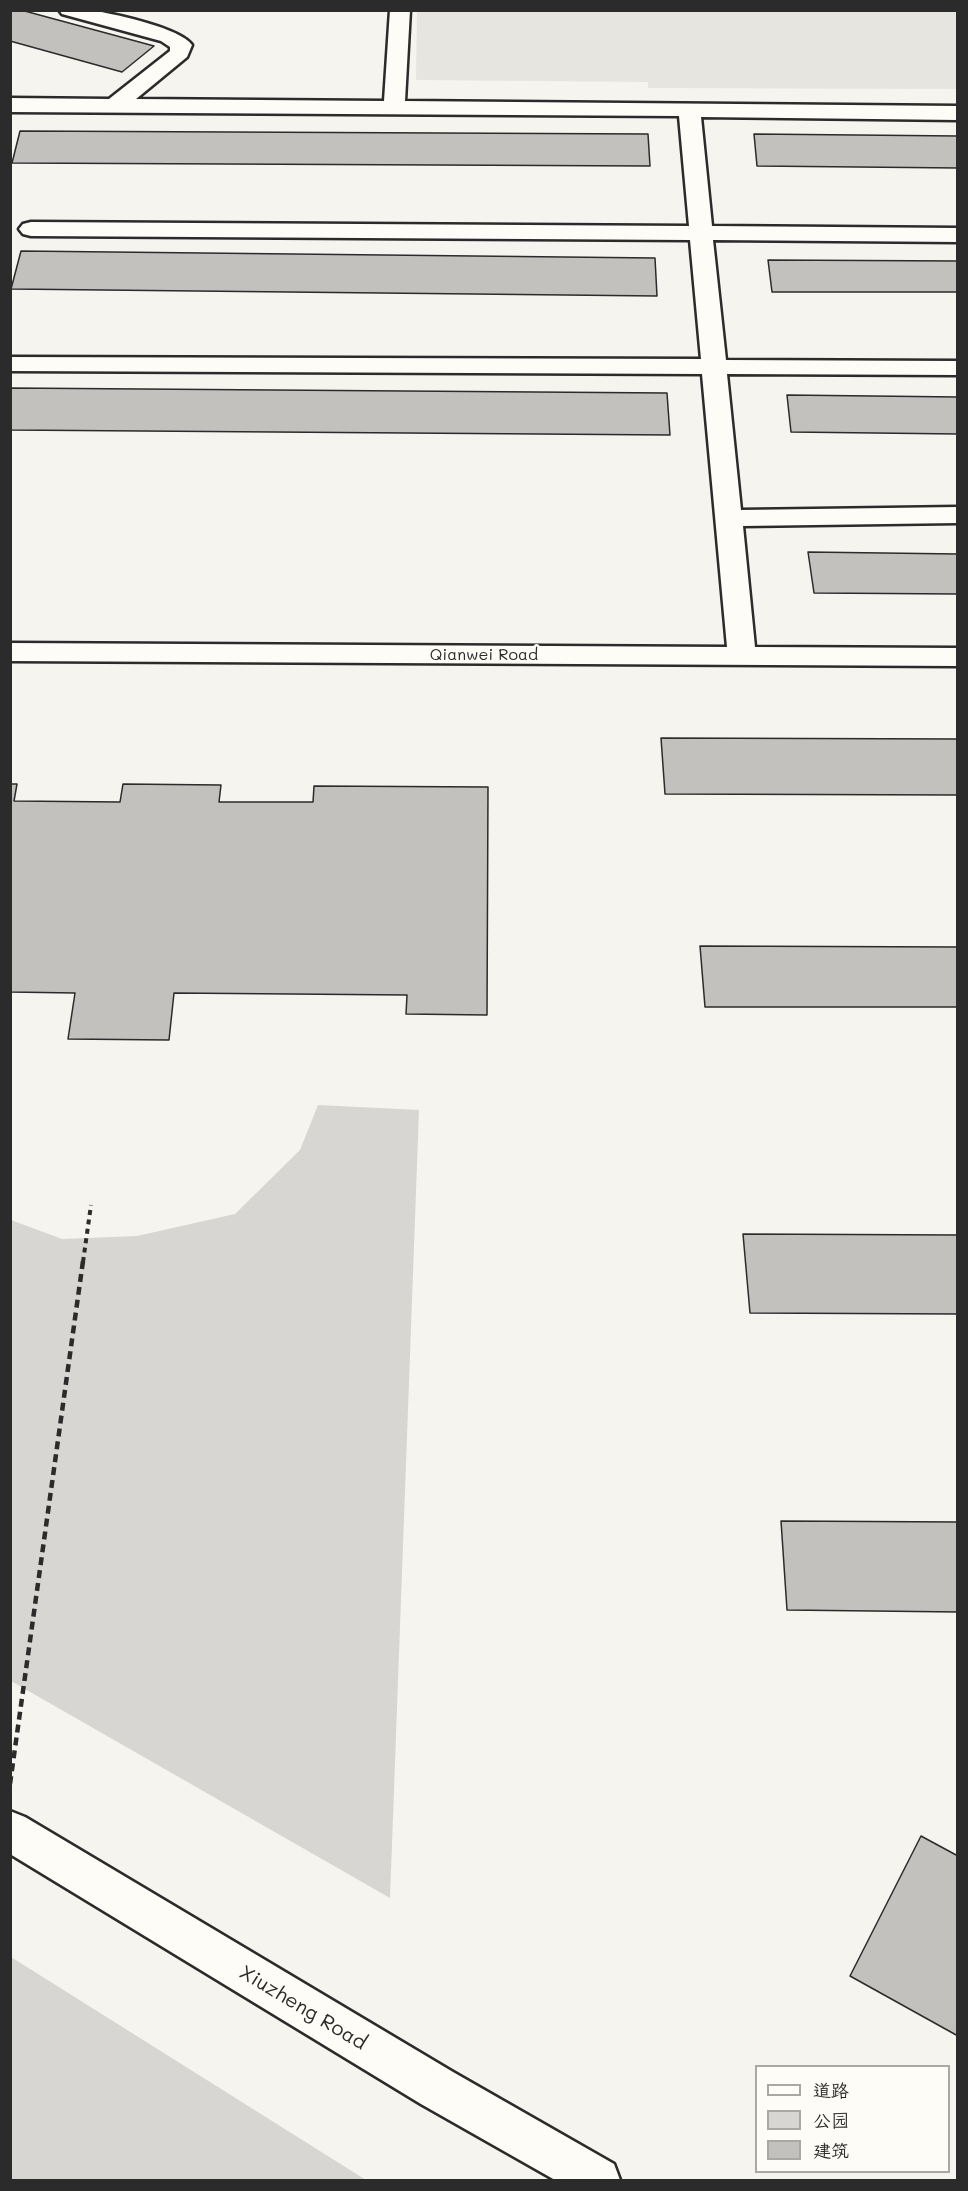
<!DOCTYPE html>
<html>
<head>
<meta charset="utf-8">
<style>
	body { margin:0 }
	#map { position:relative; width:968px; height:2191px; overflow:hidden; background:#f5f4ef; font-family:Mali,"LXGW WenKai TC",sans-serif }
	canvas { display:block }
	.frame { position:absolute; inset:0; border:12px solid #2b2b2b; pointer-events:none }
	.legend { position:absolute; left:755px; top:2065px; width:195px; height:108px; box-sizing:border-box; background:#fdfcf7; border:2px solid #a9a8a5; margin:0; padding:8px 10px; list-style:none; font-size:18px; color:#2b2b2b }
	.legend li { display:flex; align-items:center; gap:12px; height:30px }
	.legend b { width:30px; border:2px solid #a9a8a5 }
</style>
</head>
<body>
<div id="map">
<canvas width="968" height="2191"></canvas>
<div class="frame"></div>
<ul class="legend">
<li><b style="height:8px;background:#fdfcf7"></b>道路</li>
<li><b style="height:16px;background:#d7d6d2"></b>公园</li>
<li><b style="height:16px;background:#c2c1be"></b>建筑</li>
</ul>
</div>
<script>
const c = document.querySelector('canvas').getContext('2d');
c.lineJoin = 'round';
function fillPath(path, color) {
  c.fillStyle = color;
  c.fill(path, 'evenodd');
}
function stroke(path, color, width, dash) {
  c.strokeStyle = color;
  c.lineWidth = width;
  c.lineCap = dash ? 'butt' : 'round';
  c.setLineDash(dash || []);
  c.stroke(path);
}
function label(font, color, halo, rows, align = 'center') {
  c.font = font + ' Mali,sans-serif';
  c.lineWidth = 5;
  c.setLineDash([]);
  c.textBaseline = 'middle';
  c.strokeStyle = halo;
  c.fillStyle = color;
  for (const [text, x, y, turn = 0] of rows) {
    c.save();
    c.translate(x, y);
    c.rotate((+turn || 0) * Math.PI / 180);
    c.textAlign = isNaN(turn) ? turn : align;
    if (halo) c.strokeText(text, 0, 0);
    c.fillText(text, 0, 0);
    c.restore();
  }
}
const built = new Path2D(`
	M417,11H957V89L648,88V82L416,80Z`);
const green = new Path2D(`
	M318,1105L419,1110L390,1898L11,1681V1220L62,1239L137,1236L235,1214L300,1150Z
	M11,1957L366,2180H11Z`);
const building = new Path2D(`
	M10,10H21L154,46L122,72L10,41Z
	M20,131L648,134L650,166L12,163Z
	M754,134L958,136V168L757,166Z
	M21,251L655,258L657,296L11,289Z
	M768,260L958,261V292H772Z
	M10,388L667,393L670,435L10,430Z
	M787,395L958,397V434L791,432Z
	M808,552L958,554V594L814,593Z
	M661,738L958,739V795L665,794Z
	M10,784H17L14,801L120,802L123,784L221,785L219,802H313L314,786L488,787L487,1015L406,1014L407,995L174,993L169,1040L68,1039L75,993L10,992Z
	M700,946L958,947V1007H705Z
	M743,1234L958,1235V1314L750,1313Z
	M781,1521L958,1522V1612L787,1610Z
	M921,1836L958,1856V2036L850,1976Z`);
const pathFar1 = new Path2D(`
	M83,1262L91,1205`);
const path = new Path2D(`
	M10,1784L83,1261`);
const minor = new Path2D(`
	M59,10C71,10 85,9 96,11C118,15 180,28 192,45L187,57L136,99L384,101L390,10H410L405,101L958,106V120L701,117L712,226L958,228V242L713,240L726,360L958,361V375L727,374L741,510L958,507V523L743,526L755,647L958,648V666L10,661V643L727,647L702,374L10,371V357L701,359L690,240L31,236L23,234L19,229L23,224L31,222L689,226L679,116L10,112V98L109,99L170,51V47L161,41L62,14Z
	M10,1811L25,1817L453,2072L614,2164L620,2180H555L421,2104L10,1854Z`);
const streetNames = [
	["Qianwei Road",484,655]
];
const nearStreetnames = [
	["Xiuzheng Road",303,2008,31]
];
fillPath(built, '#e6e5e0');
fillPath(green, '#d7d6d2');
fillPath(building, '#c2c1be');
stroke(building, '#2b2b2b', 1.5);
stroke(minor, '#2b2b2b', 5);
stroke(pathFar1, '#2b2b2b', 4, [5, 4.5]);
stroke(path, '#2b2b2b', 4.5, [8, 5]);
fillPath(minor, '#fdfcf7');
label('16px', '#2b2b2b', '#fdfcf7', streetNames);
label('20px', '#2b2b2b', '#fdfcf7', nearStreetnames);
</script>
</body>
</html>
